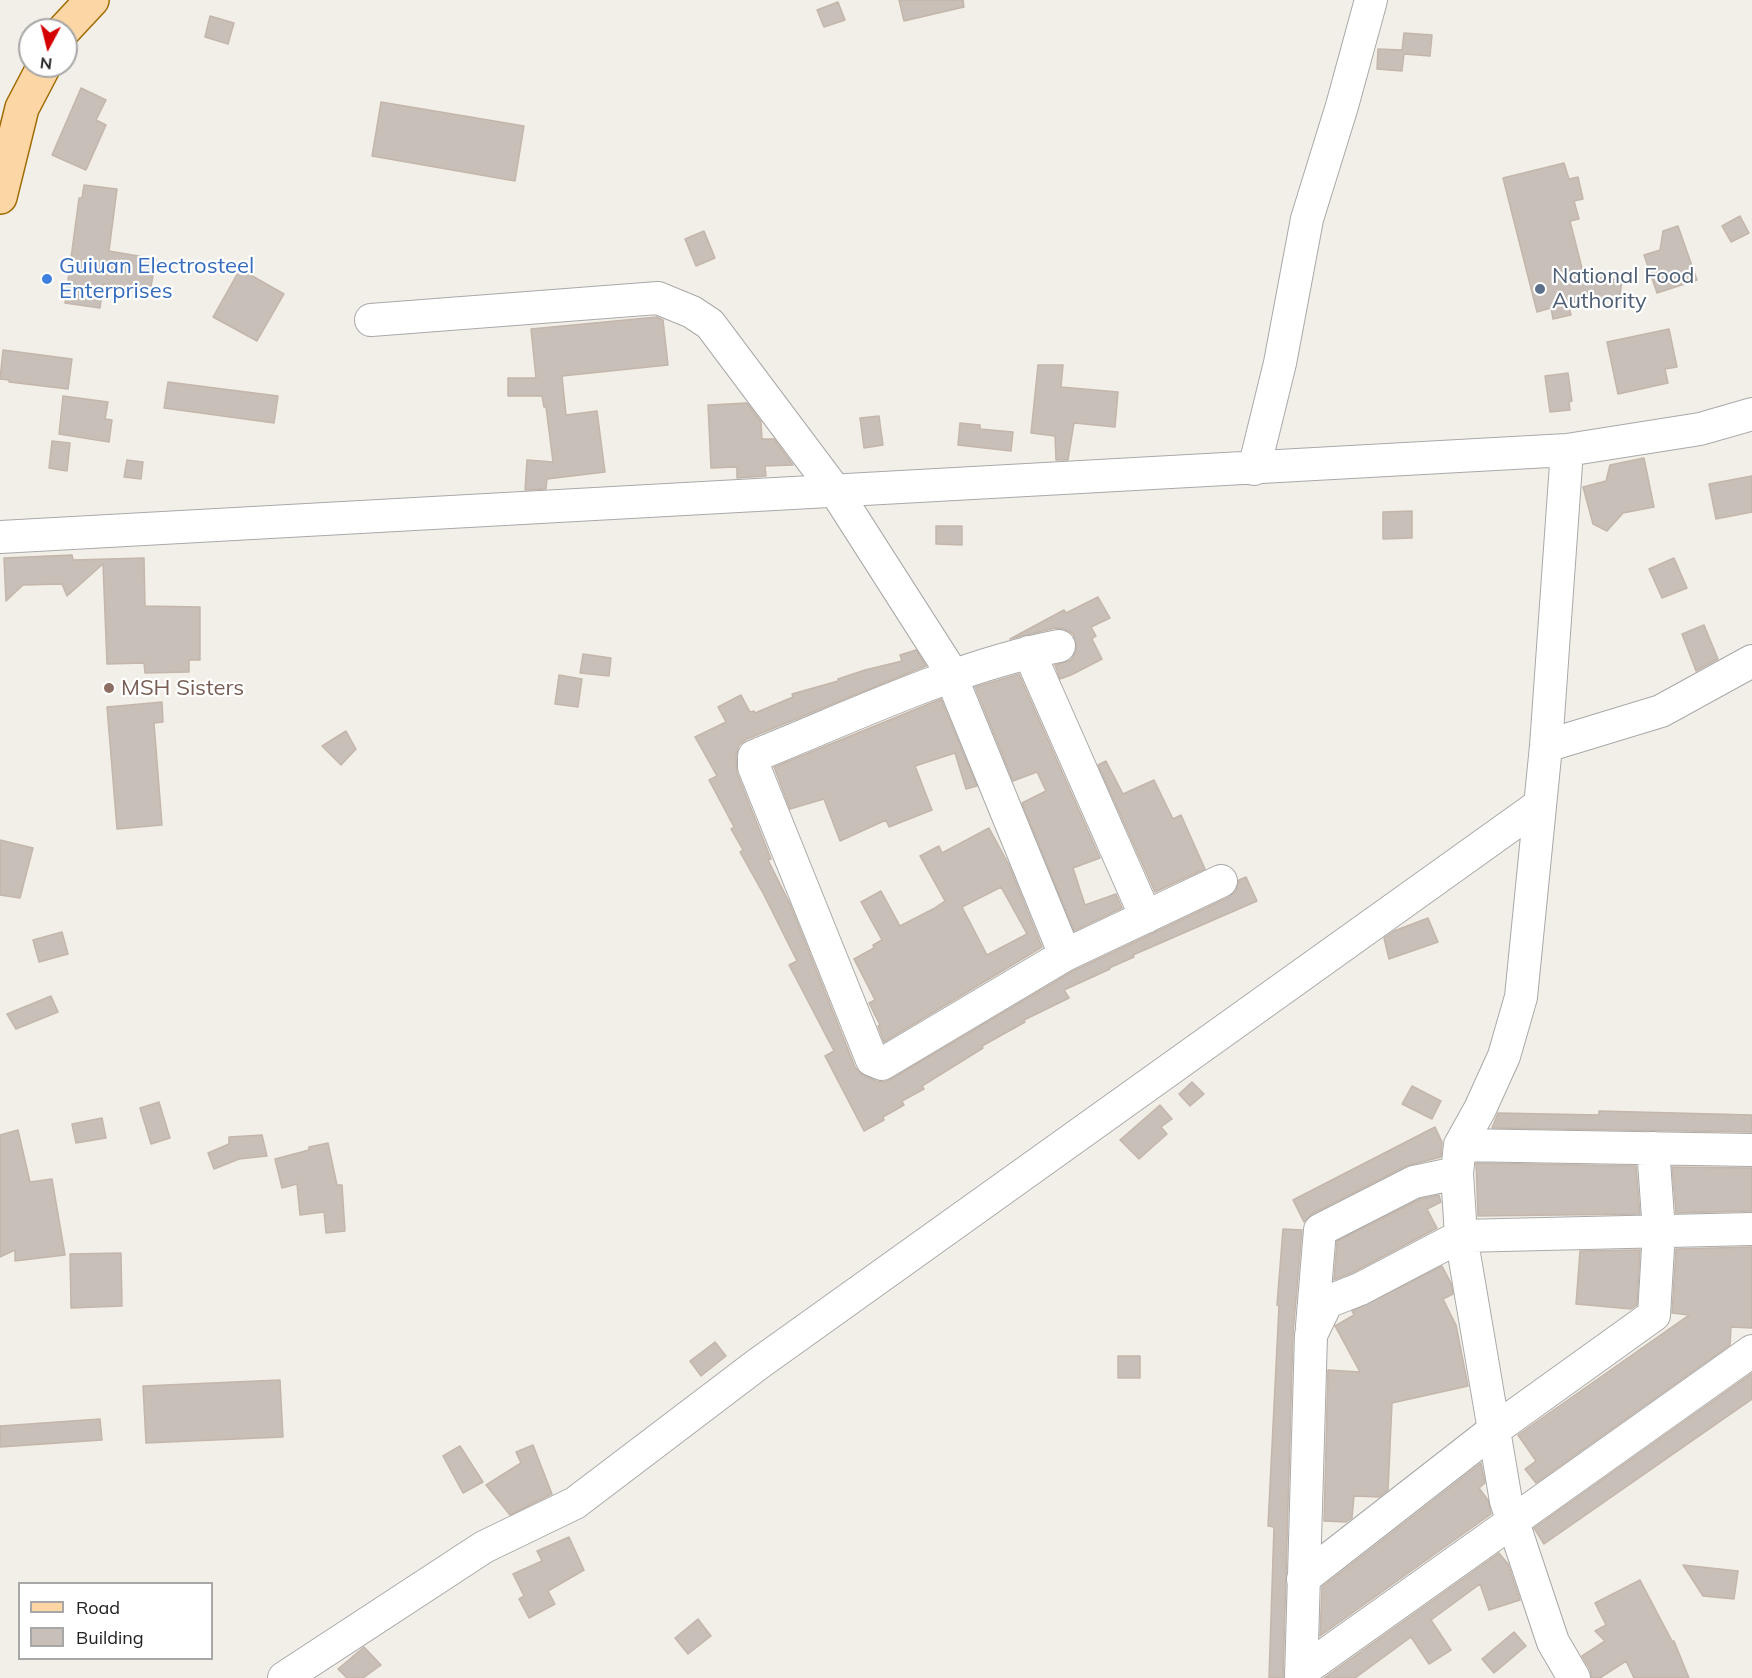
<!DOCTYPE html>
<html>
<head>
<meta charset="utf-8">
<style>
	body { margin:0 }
	#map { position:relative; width:1752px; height:1678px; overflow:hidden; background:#f2efe9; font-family:Mulish,sans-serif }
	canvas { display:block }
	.legend { position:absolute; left:18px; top:1582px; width:195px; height:78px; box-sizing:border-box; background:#fff; border:2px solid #a7a7a7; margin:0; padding:8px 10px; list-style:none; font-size:18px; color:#222 }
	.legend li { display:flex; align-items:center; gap:12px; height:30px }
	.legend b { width:30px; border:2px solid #a7a7a7 }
	.north { position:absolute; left:18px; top:18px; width:60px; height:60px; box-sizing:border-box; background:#fff; border:2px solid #a7a7a7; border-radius:50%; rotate:187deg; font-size:16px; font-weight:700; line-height:24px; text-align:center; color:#222 }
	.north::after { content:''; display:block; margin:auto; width:21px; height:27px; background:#d40000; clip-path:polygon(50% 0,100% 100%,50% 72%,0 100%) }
</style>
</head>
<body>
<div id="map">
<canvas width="1752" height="1678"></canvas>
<ul class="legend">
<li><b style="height:8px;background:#fcd6a4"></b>Road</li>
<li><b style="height:16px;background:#c7bfb8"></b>Building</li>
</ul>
<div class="north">N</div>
</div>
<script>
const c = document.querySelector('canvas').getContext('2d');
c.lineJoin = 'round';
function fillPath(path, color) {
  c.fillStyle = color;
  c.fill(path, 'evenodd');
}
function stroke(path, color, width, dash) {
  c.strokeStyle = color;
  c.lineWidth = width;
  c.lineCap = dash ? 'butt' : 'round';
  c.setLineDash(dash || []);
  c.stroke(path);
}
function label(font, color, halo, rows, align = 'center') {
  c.font = font + ' Mulish,sans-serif';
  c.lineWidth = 4.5;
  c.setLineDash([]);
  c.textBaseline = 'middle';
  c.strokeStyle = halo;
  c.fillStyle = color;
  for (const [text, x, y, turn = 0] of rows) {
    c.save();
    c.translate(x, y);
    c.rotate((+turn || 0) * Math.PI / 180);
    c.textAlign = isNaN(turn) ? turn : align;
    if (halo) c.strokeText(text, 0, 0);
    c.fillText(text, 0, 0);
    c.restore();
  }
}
const building = new Path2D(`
	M899,0H963L964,7L904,21Z
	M838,2L845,20L824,27L817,10Z
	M210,16L234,23L228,44L205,37Z
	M1404,33L1432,35L1430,56L1404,54L1402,71L1377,69L1378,49L1402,50Z
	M81,88L106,100L96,120L106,125L86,170L52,155Z
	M381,102L524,126L515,181L372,156Z
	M1564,163L1569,179L1578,177L1583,199L1574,201L1579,219L1570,221L1584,276L1622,280L1619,302L1589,298L1568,304L1571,315L1553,319L1551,308L1537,312L1503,178Z
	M84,185L117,189L109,251L156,259L150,292L103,284L100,308L65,303L79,198H82Z
	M1740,216L1749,233L1731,242L1722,226Z
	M1678,226L1697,280L1657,293L1644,255L1660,250L1663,231Z
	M704,231L715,258L696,266L685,239Z
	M240,269L284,294L257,341L213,317Z
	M657,317L663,320L668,365L562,376L566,415L597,411L605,472L547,479L546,489L525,490L527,460L553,462L546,407H544L542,396H508V378H536L531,329Z
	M1669,329L1677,367L1665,369L1668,383L1618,394L1607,342Z
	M3,350L72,359L68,389L9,382V380L0,379Z
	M1038,365H1063L1061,387L1118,392L1115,427L1074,423L1068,460H1056L1055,436L1031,433Z
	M1568,373L1572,401L1569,402L1570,410L1550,412L1545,376Z
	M168,382L278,396L274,423L164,408Z
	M63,396L108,402L105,419L112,420L109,442L59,434Z
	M747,403L761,422L762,439H774L793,465L765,466L766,476L737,478V467L711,468L708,405Z
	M879,416L883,445L864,448L860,418Z
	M960,423L980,425V429L1013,432L1011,451L958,445Z
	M52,441L70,443L67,471L49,468Z
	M1644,458L1654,507L1623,513L1607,531L1593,524L1583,487L1606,481L1610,465Z
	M127,460L143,462L141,479L124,477Z
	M1752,476V512L1716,519L1709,484Z
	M1412,511V538L1383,539V512Z
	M936,526H962V545L936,544Z
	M72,555L73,560L144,558L145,606L200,607V660H189V672L145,673L144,663L107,664L103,564L67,596L62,584L23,585L6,601L4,558Z
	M1674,558L1687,588L1662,598L1649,569Z
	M1098,597L1110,618L1091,627L1096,636L1092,639L1102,659L1071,675L1060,679L1055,665L1071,660L1076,651V641L1073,634L1065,629L1055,628L1010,639L1064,610L1066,613Z
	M1704,625L1718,659L1696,671L1682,634Z
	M916,650L926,666L747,739L739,745L736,756L737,773L771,859L768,860L790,904L855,1067L860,1073L876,1081L884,1082L891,1079L1073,971L1229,897L1236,891L1239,880L1246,877L1257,901L1133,955L1134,957L1109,968L1110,969L1064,990L1069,998L1024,1020L1025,1022L982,1046L983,1048L922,1086L924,1089L902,1101L904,1105L883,1117L884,1120L864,1131L825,1056L834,1051L789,965L797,961L764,895L740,852L743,850L731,829L734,827L709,780L717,776L695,737L726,722L718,707L741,695L750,712L754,711L755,713L793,697L792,694L838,681V679L865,670L902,661L900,655Z
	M583,654L611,658L609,676L580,673Z
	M1019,674L1100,858L1073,868L1085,905L1116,894L1122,908L1074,931L1022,803L1046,791L1037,772L1013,781L975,687Z
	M559,675L582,679L578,707L555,704Z
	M941,699L977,786L966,789L955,753L915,766L932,810L889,827L886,820L840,841L824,799L790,809L774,767Z
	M162,702L163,722L154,723L162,825L117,829L107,707Z
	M346,731L356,749L341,765L322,746Z
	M1106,761L1123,794L1154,780L1173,819L1181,815L1205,869L1155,892L1098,765Z
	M989,828L1009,865L1042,947L884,1042L878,1026L880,1025L869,1003L875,1000L854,959L874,948L873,945L882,940L861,902L881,891L900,926L933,909L945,901L920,856L939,846L942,853ZM1001,887L1027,934L987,955L962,907Z
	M0,840L33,848L20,898L0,895Z
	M1428,918L1438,942L1389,959L1384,938L1394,931Z
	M62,932L68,954L39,962L33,940Z
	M51,996L58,1012L16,1029L7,1014Z
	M1192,1082L1204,1094L1190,1106L1179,1094Z
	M1412,1086L1441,1101L1432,1119L1402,1104Z
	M159,1102L170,1138L151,1144L140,1108Z
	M1160,1105L1172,1119L1161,1127L1167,1134L1139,1159L1120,1140Z
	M1599,1111L1752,1115V1132L1492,1128L1498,1113L1599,1115Z
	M102,1118L106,1138L76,1143L72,1124Z
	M1435,1127L1442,1142L1441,1157L1406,1166L1312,1214L1304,1222L1293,1200Z
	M18,1130L30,1182L52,1179L65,1255L15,1261V1250L0,1257V1135Z
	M262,1135L267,1156L239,1159L214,1169L208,1153L229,1144V1137Z
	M328,1143L337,1185H342L345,1231L326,1233L324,1212L300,1215L297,1184L282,1188L275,1159L309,1150V1147Z
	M1476,1163L1636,1166L1640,1214L1478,1216Z
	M1672,1167L1752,1168V1211L1676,1213Z
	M1439,1195L1441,1202L1427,1209L1437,1228L1352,1273L1334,1280L1337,1241L1420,1199Z
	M1283,1229L1302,1230L1293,1334L1283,1678H1269L1274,1527L1268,1526L1279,1306L1277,1305Z
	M1752,1247V1328L1731,1327L1730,1345L1536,1483L1525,1469L1536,1461L1518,1435L1689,1315L1672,1313L1676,1249Z
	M1640,1250L1637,1305L1631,1309L1576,1304L1580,1251Z
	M121,1253L122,1306L71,1308L70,1254Z
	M1442,1266L1451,1283L1453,1294L1443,1299L1456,1325L1468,1386L1392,1403L1388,1490L1379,1497L1354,1496L1352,1518L1346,1522L1324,1521L1328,1370L1360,1372L1335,1326L1354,1315L1352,1311Z
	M715,1342L726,1356L701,1376L690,1361Z
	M1118,1356H1140V1378H1118Z
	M1752,1373V1399L1544,1544L1534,1528Z
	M280,1380L283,1437L146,1443L143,1386Z
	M100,1419L102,1440L0,1447V1426Z
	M533,1445L552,1494L510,1515L486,1485L521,1463L516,1452Z
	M460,1446L483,1482L463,1493L443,1456Z
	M1481,1463L1485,1483L1479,1488L1488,1500L1491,1514L1320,1636L1322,1587Z
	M569,1537L584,1570L548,1591L555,1604L529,1618L519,1599L524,1596L513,1574L542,1561L537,1551Z
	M1499,1553L1508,1564L1520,1600L1489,1610L1480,1584L1431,1620L1451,1650L1429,1664L1411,1637L1355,1678H1324Z
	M1683,1565L1738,1571L1734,1599L1703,1596Z
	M1640,1580L1672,1641H1674L1689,1678H1634L1626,1661L1600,1678H1592L1590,1669L1582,1656L1605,1641L1595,1631L1606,1625L1595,1603Z
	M698,1619L711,1636L688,1654L675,1638Z
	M1514,1632L1526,1646L1494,1673L1482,1659Z
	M364,1647L381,1665L363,1678H347L338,1669Z`);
const minor = new Path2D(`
	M371,320L658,298L692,312L710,324L836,492L946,664L1065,955
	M1567,450L1546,746L1521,997L1504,1056L1480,1109L1460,1145L1457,1173L1461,1236L1506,1501L1553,1642L1574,1678
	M1254,469L1280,363L1307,219L1342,106L1371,0
	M0,537L1567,450L1700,429L1752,414
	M1059,646C956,666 851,717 754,756V767L872,1060L882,1064L1065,955L1221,881
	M1029,652L1146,917
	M1546,746L1661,711L1752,661
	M1460,1145L1752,1150
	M1312,1326L1320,1230L1414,1182L1457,1173
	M1303,1579L1494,1430L1654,1315L1659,1231L1653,1148
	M1301,1672L1752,1351
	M284,1678L484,1547L575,1503L758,1364L1538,806
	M1301,1678L1311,1335L1327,1302L1360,1289L1461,1236L1752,1229`);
const major = new Path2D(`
	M64,30L92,0
	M0,197L22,108L44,66`);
const markers = [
	[47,279,6,"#3f7fe0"],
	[1540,289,6,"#5c6f8a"],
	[109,688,6,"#8d6e63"]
];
const shopNames = [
	["Guiuan Electrosteel",59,266],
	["Enterprises",59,291]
];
const serviceNames = [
	["National Food",1552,276],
	["Authority",1552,301]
];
const educationNames = [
	["MSH Sisters",121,688]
];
fillPath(building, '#c7bfb8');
stroke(building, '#c4b6ab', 1.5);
stroke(minor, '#a9a9a9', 34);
stroke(major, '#a06b00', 36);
stroke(minor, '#fff', 32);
stroke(major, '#fcd6a4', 33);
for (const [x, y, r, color] of markers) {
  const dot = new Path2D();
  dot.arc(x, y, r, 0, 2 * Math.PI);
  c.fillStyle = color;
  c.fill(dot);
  stroke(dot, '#fff', 2);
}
label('22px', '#366cbe', '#fff', shopNames, 'left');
label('22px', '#4e5e75', '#fff', serviceNames, 'left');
label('22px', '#785e54', '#fff', educationNames, 'left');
</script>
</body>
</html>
